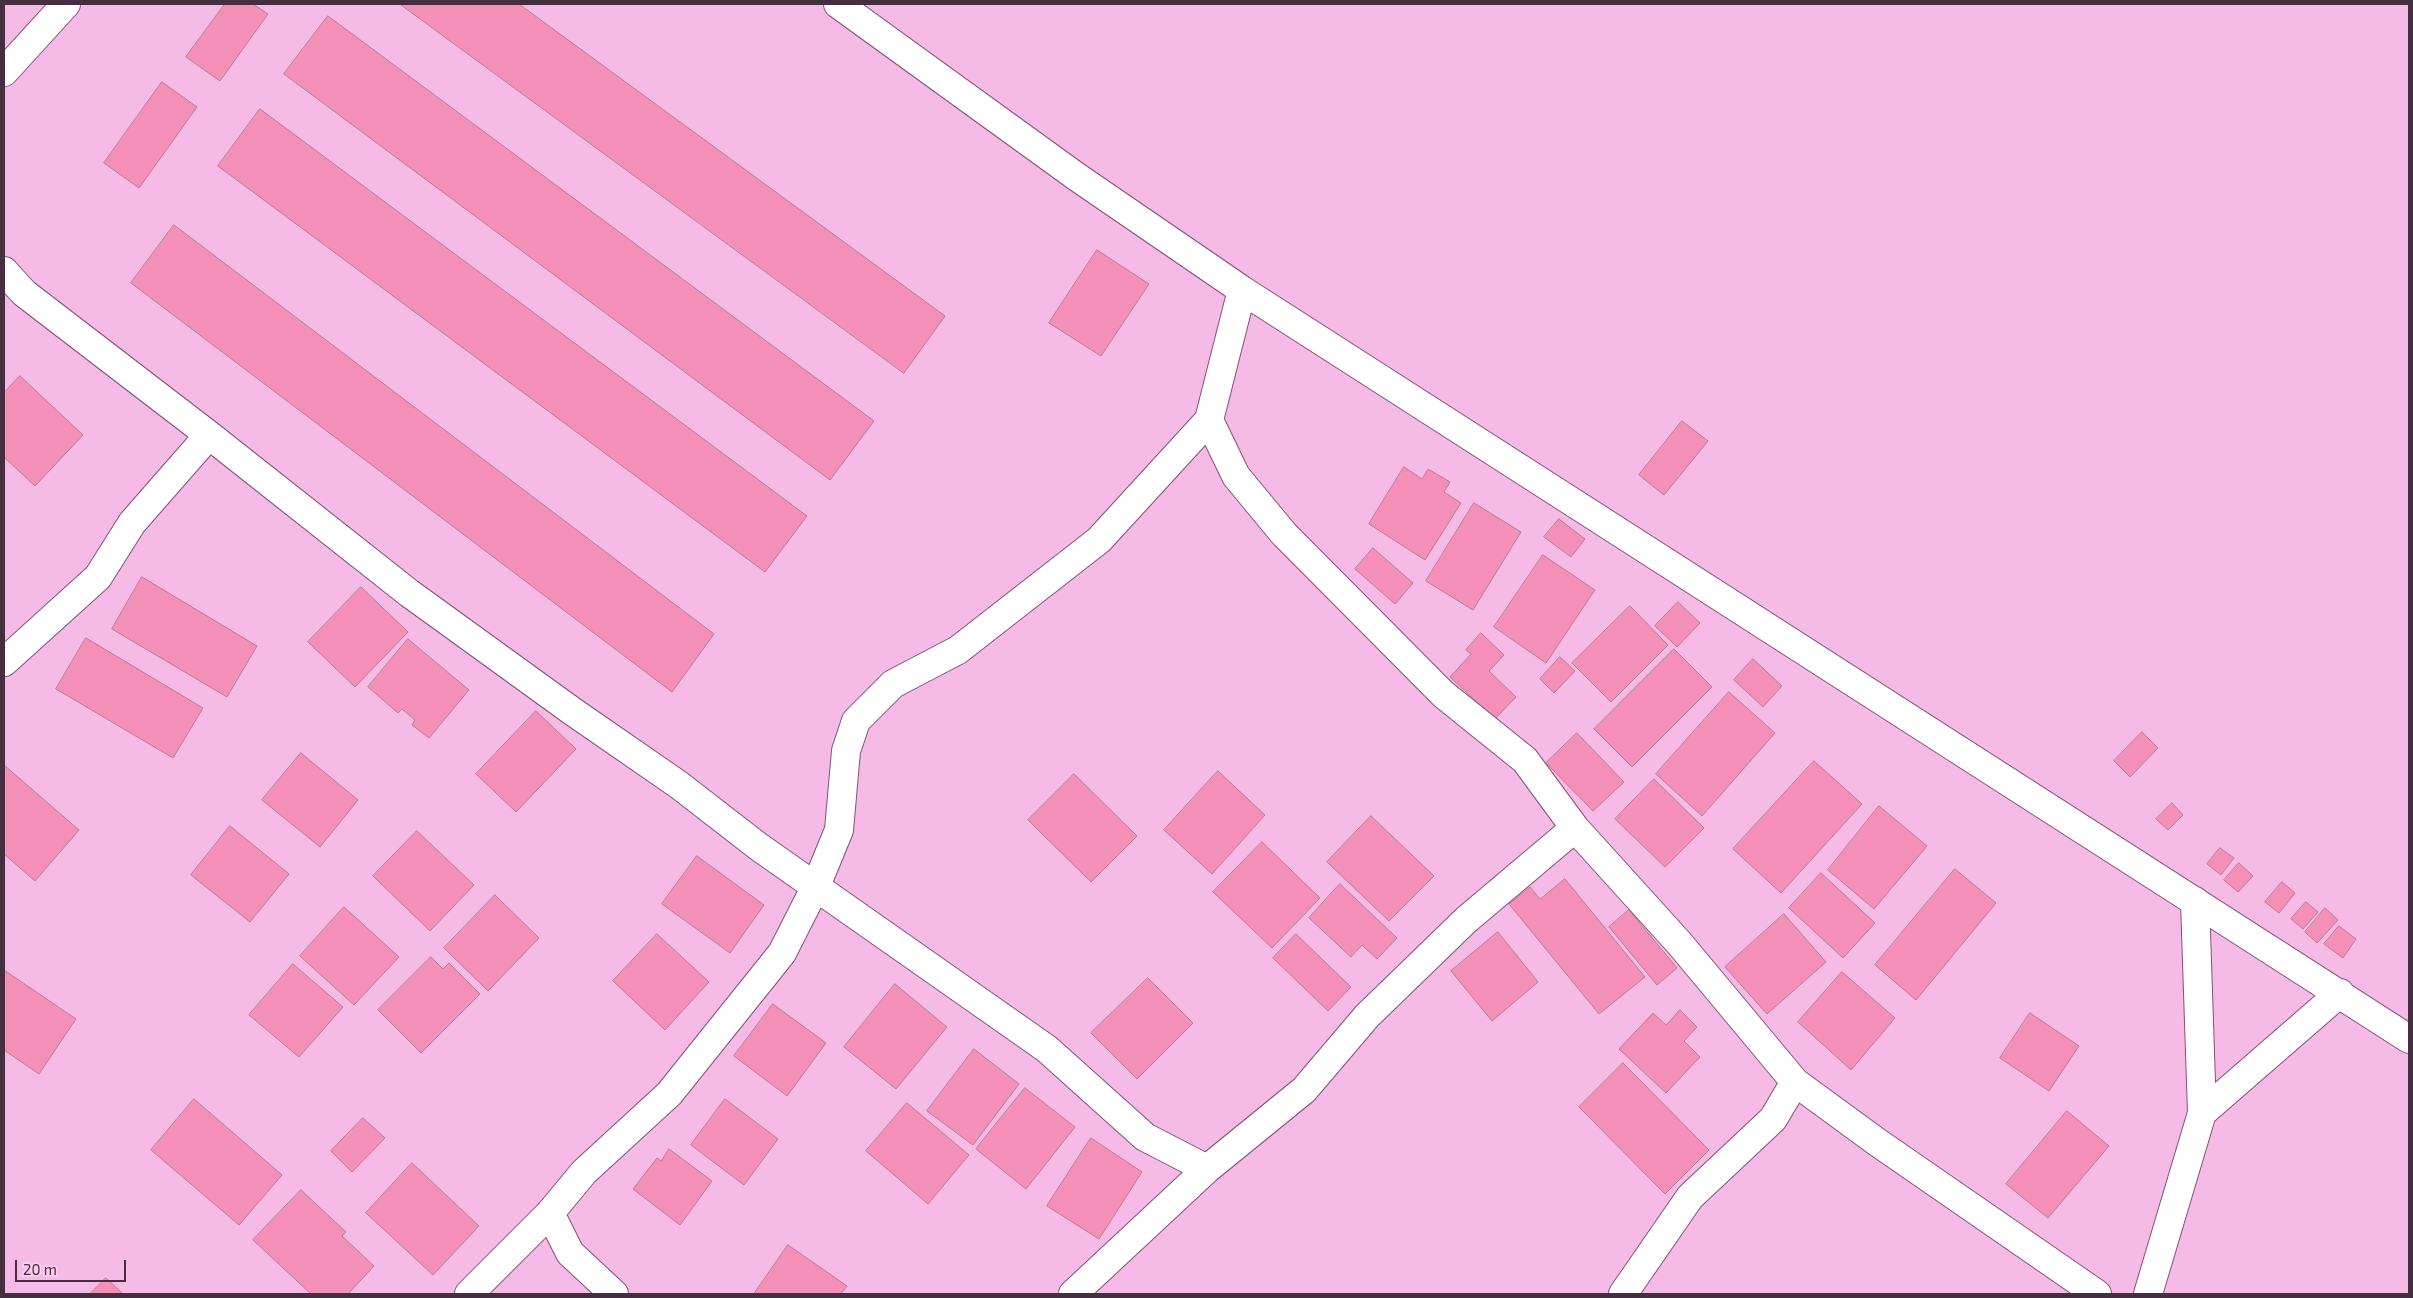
<!DOCTYPE html>
<html>
<head>
<meta charset="utf-8">
<style>
	body { margin:0 }
	#map { position:relative; width:2413px; height:1298px; overflow:hidden; background:#f5bae6; font-family:"Exo 2",sans-serif }
	canvas { display:block }
	.frame { position:absolute; inset:0; border:5px solid #452e3f; pointer-events:none }
	.scale { position:absolute; left:15px; top:1260px; width:111px; height:22px; box-sizing:border-box; border:2px solid #452e3f; border-top:0; padding-left:6px; font-size:15px; line-height:18px; white-space:nowrap; color:#452e3f; -webkit-text-stroke:4px #fbccef; paint-order:stroke }
</style>
</head>
<body>
<div id="map">
<canvas width="2413" height="1298"></canvas>
<div class="frame"></div>
<div class="scale">20 m</div>
</div>
<script>
const c = document.querySelector('canvas').getContext('2d');
c.lineJoin = 'round';
function fillPath(path, color) {
  c.fillStyle = color;
  c.fill(path, 'evenodd');
}
function stroke(path, color, width, dash) {
  c.strokeStyle = color;
  c.lineWidth = width;
  c.lineCap = dash ? 'butt' : 'round';
  c.setLineDash(dash || []);
  c.stroke(path);
}
const building = new Path2D(`
	M225,4H253L268,14L220,81L186,57Z
	M400,4H519L945,316L904,373Z
	M328,16L874,421L830,480L284,74Z
	M162,82L197,107L139,188L104,163Z
	M260,109L807,516L765,572L218,166Z
	M174,225L714,634L672,692L131,283Z
	M1097,250L1149,284L1101,356L1049,323Z
	M20,376L83,435L35,486L4,457V393Z
	M1682,421L1708,441L1664,495L1639,475Z
	M1404,467L1422,479L1428,469L1450,482L1444,492L1461,503L1425,560L1369,524Z
	M1474,503L1521,532L1473,610L1426,581Z
	M1559,519L1585,539L1571,557L1544,537Z
	M1373,548L1413,583L1395,604L1355,569Z
	M1543,555L1595,590L1546,663L1494,627Z
	M142,577L257,646L227,697L112,629Z
	M361,587L408,632L355,687L308,642Z
	M1678,602L1700,623L1677,647L1655,626Z
	M1630,606L1668,645L1611,702L1572,663Z
	M1481,633L1504,655L1489,671L1516,697L1495,719L1450,677L1471,654L1466,650Z
	M86,638L203,708L173,758L56,689Z
	M408,639L469,690L429,738L412,725L415,720L402,709L398,713L368,687Z
	M1674,649L1712,687L1632,767L1594,729Z
	M1560,657L1575,671L1554,693L1540,679Z
	M1753,659L1782,686L1763,707L1734,680Z
	M1729,692L1775,733L1702,816L1656,774Z
	M536,711L576,749L516,812L476,774Z
	M2142,732L2158,748L2130,777L2114,761Z
	M1577,733L1624,782L1593,811L1546,763Z
	M301,753L358,800L320,847L262,800Z
	M1814,761L1862,804L1781,893L1733,849Z
	M4,765L79,830L35,881L4,854Z
	M1218,771L1265,815L1212,874L1164,830Z
	M1074,774L1137,836L1091,882L1028,820Z
	M1654,779L1704,828L1665,867L1615,819Z
	M2172,803L2183,815L2168,830L2156,819Z
	M1879,806L1927,846L1874,909L1828,870Z
	M1371,816L1434,876L1389,921L1327,862Z
	M230,826L289,874L250,922L191,875Z
	M417,831L474,885L430,931L373,876Z
	M1262,842L1320,898L1272,948L1213,892Z
	M2220,848L2234,858L2221,875L2207,864Z
	M697,856L764,905L730,953L662,904Z
	M2239,863L2253,876L2238,892L2224,880Z
	M1955,869L1996,903L1916,1000L1875,965Z
	M1821,873L1875,923L1843,958L1789,908Z
	M1565,879L1645,977L1599,1014L1509,904L1530,887L1540,899Z
	M2282,882L2295,893L2279,913L2265,902Z
	M1340,884L1397,938L1377,959L1362,945L1351,957L1309,918Z
	M495,895L539,938L488,991L444,948Z
	M2306,902L2318,912L2303,929L2291,919Z
	M344,907L399,957L354,1005L300,956Z
	M2325,908L2338,920L2317,943L2305,932Z
	M1629,910L1677,968L1657,985L1609,927Z
	M1784,914L1826,962L1767,1014L1725,967Z
	M2339,926L2356,939L2343,958L2324,944Z
	M1498,932L1538,982L1492,1021L1451,971Z
	M657,934L709,982L665,1030L613,981Z
	M1296,934L1351,987L1328,1011L1273,958Z
	M431,957L443,969L449,963L480,994L421,1053L378,1010Z
	M293,964L343,1007L299,1057L249,1015Z
	M4,970L76,1019L39,1074L4,1050Z
	M1842,972L1895,1018L1851,1070L1798,1022Z
	M1148,978L1193,1023L1137,1079L1091,1033Z
	M895,984L947,1027L896,1089L844,1047Z
	M773,1004L826,1043L787,1096L734,1056Z
	M1680,1010L1697,1027L1684,1041L1700,1057L1666,1093L1619,1049L1653,1013L1666,1025Z
	M2030,1013L2079,1046L2049,1091L2000,1058Z
	M974,1049L1019,1084L973,1145L927,1111Z
	M1623,1063L1709,1150L1665,1194L1579,1107Z
	M1025,1088L1075,1127L1026,1189L976,1149Z
	M194,1099L282,1175L239,1225L151,1150Z
	M725,1099L778,1139L744,1185L691,1145Z
	M907,1103L969,1155L928,1204L866,1151Z
	M2067,1111L2109,1146L2048,1218L2006,1184Z
	M363,1118L385,1138L352,1172L331,1151Z
	M1091,1138L1142,1172L1099,1239L1047,1206Z
	M669,1149L712,1181L680,1225L633,1189L657,1158L661,1161Z
	M412,1163L479,1226L433,1275L366,1213Z
	M301,1190L346,1232L342,1236L374,1266L348,1294H311L253,1240Z
	M788,1245L847,1286L841,1294H754Z
	M106,1278L123,1294H90Z`);
const minor = new Path2D(`
	M838,4L1077,177L1242,290L2409,1039
	M4,72L66,4
	M4,271L24,293L209,435L409,593L572,711L679,785L759,847L1047,1049L1145,1137L1207,1169L1304,1090L1367,1016L1466,920L1575,828
	M1209,420L1236,476L1284,534L1443,694L1525,760L1575,828L1680,944L1795,1082L1877,1142L2097,1294
	M4,662L98,577L132,523L209,435
	M2202,1113L2340,993
	M550,1213L570,1253L614,1294
	M469,1294L550,1213L584,1172L669,1094L782,953L816,886L839,830L846,751L856,721L893,684L958,650L1099,540L1209,420L1242,290
	M1073,1294L1207,1169
	M1623,1294L1690,1197L1773,1119L1795,1082
	M2148,1294L2202,1113L2195,901`);
fillPath(building, '#f490b7');
stroke(building, '#bc7a93', 1);
stroke(minor, '#845178', 30);
stroke(minor, '#fff', 28);
</script>
</body>
</html>
